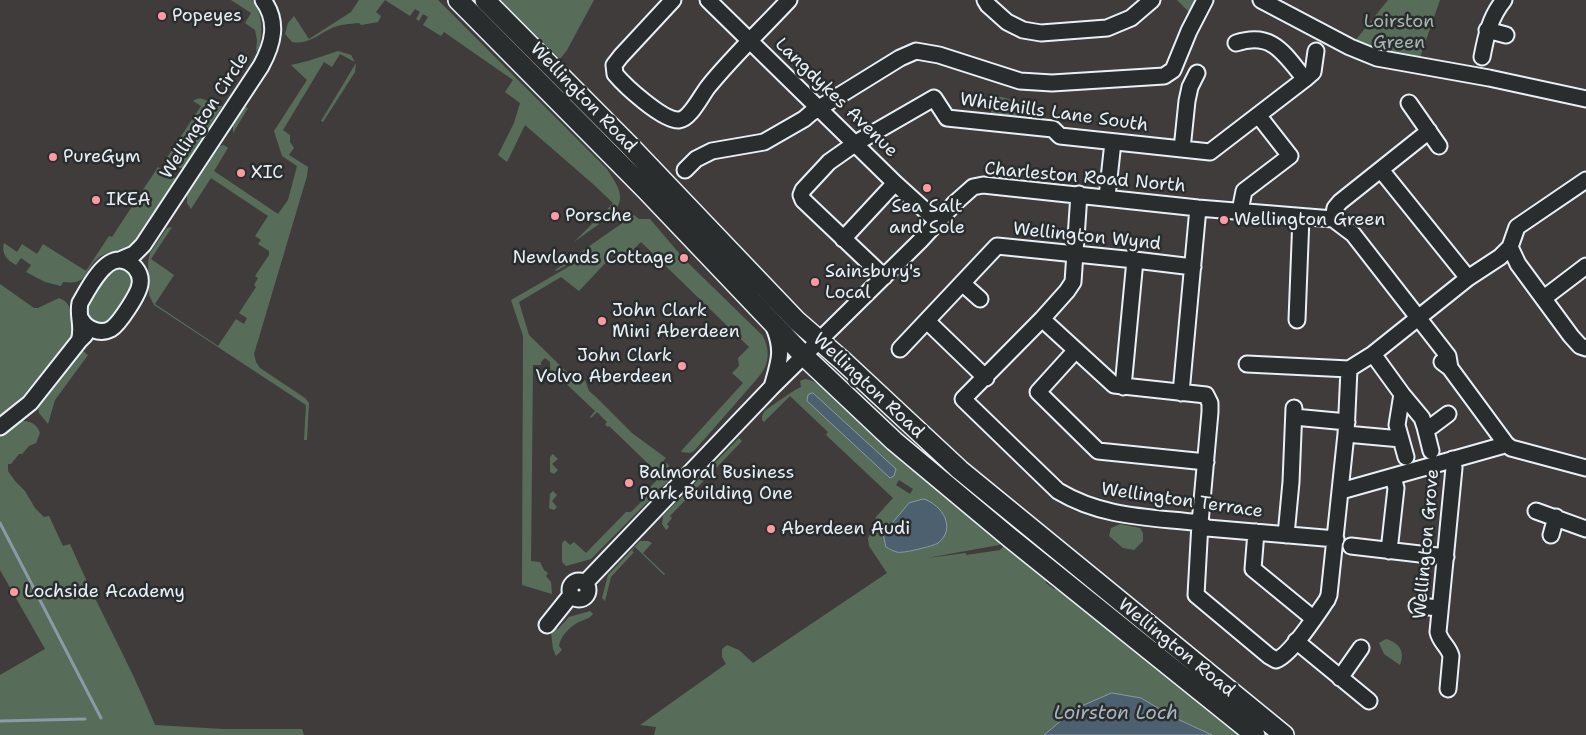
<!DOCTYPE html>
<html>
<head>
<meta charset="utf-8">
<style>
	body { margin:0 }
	canvas { display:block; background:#403c3c }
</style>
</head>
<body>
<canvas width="1586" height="735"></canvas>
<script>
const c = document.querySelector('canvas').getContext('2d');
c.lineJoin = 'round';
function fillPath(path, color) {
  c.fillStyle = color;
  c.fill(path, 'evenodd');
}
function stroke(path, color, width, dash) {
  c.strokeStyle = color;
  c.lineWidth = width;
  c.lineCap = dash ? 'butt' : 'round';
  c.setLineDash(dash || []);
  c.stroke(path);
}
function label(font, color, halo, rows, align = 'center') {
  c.font = font + ' "Shantell Sans",sans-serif';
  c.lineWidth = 5;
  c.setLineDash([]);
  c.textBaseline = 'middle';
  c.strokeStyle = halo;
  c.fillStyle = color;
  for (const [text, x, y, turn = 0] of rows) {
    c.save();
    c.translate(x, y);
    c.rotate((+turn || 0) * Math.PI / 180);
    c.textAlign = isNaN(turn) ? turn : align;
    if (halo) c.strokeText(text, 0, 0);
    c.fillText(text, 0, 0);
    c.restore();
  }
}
const green = new Path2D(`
	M231,0H252C263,14 263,31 259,48L183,168H180L166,159L201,106L193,101C203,93 210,106 222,106L256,53L257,40L255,30L245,23L251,13Z
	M359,0H385L376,12L381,16L378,22L361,25L359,23C350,24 340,24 332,28C318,34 309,45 292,42L285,34L288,23L294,16L309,39L351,12Z
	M385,0H438L607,169C613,179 625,193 618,206C615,210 610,214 606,217L603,214L613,203L593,184L525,125L507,162L498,155L514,123L520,103L505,92L513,80L444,32L441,36L423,25L428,17L423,14L419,21L416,19L420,12L415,9L410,16Z
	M498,0H594L567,50L560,59Z
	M1177,0H1201L1193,16Z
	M1388,0H1440L1417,66L1350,47Z
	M338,51L351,55L355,62L340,54L332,67L324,62L283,130L290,135V142L294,148L289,155L308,167L307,176L254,354L256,362L260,368L305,398L309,403L307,440H304L306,405L154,305L149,295L148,262L150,253L167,228L172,227L151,259L174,275L155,304L218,346L236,319L244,324L247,318L239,313L256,287L254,285L258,278L255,276L269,255V251L258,244L261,240L255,236L268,216L211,178L191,209L187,203V195L220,146L224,145L228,148L214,171L278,214L288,200L297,166L282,156L274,131L307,80L291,65L308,61Z
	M356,63L355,72L323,122L321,121Z
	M993,96C1005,97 1018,100 1022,112L1020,116L991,113Z
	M245,107L248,108L233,133V126Z
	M158,167L176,179C165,196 143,235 130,246C120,253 106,250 97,259C82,273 89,285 63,282L61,286L45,282L26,272L31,265L21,258L16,265C7,260 1,254 4,243L17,252L22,244L37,254L43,244L86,271L109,236L112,237Z
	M634,215L639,219H650L684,259L763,336C768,346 770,359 764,369C762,373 759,376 756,380L694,451L690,453L681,452L682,450L743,383L732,373L739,366L738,358L749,347L641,242L621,262L613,255L579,291L561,277L519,302L529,335L580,385L585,380L589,391L596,397L632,433L666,458L663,461L668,464L671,471L668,481L591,559L566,566L562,562V543L565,540L570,545L574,542L586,553L626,512H631L646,497V491L661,476L609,426L608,427L605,425L607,422L597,412L591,418L590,417L595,411L557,375L552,380L551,379L550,362L545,358L541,362V365H533L531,561L540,562L544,570L548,573L546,576L551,582L552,594L522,585L523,336L511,300L575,263L574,261L556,271L555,270Z
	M596,220L599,224L574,242Z
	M117,268L123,269L130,275C134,285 128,295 122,303C118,310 111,320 104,323C94,328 84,316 86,306C88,298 95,290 100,283C105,276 109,271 117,268Z
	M0,284L34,308H38L59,298L65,301L69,306L74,331L70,339H69L23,396L0,415Z
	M79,348L88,355L55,400L48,424L39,413L38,405Z
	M805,379C823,382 835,398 847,410C896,457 950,499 1003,541L999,545L927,558L966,553V555L1000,550L1005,545L1045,577L1046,583L1054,589L1058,587L1123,639L1154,667L1156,665L1240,735H1212L1173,717L1141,698L1075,709L1044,735H654L656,727L640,725L726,664L722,657V649L727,645L739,650L753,663L887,573L869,546L868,538L874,528L876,517L893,498L826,435L828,432L790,396L764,422L762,420C762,416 762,416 764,412C765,410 797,388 801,387L800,381ZM899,480L913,489L910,494L896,485Z
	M18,421C28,420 37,423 40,433L36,443L29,446L22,454H19L11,464H8V471L15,481L25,491L35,508L44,517L49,516L63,546L70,544C96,605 130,663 155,725L223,729H302L304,735H0V675L45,649L0,570V432Z
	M739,438L742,441L670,516L672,518L667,524L669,527L666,530L662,524L663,516Z
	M553,454L558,459L552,464L558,470L554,474L550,472V457Z
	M553,491L557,495L552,501L557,507L554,510L549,508L550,494Z
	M1120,524L1140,528L1143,533V541L1134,550L1123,548L1109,536L1111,528Z
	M640,541H648L652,543L643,553L665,574L664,575L635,547L632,551L634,552L611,577L605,601L602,598L608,575Z
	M590,611L593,614C589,619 585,619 579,622C570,626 560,637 559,646L562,650L556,656L553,649L551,632L555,627L558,629L569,617Z
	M1386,639C1400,643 1405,652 1400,665L1384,654L1379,643Z`);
const water = new Path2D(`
	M813,393L896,469L894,476L890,478L807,401L808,395Z
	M924,499C942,505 957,528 938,543C934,546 901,554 897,552C893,551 889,549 886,547L883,534L909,503Z
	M1112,693L1141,698L1173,717L1212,735H1044L1075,709Z`);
const stream = new Path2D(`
	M0,523L101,718
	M0,721L85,719`);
const minor = new Path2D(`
	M673,0L621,56L614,65L615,74C625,86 663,121 679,120C690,119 701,96 708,87C732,57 763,28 789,0
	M708,0L895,183L938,222
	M985,0L988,5L1007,22L1023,30L1041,33L1107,28L1131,18L1152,0
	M1261,0L1350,47L1377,58L1489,78L1586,99
	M1487,30L1506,35
	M1236,43C1273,31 1284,54 1305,79
	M1482,57C1486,36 1490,17 1504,0
	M1409,103L1439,146
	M1182,149L1187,101L1190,87L1197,73
	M685,170L696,159L712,151L764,142L804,119L811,113L900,58L916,51L939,55L1020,81L1052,83L1164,76L1173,70L1189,31L1205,0
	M1381,170L1468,278
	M1079,194L1073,282L1067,291L1042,319L963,399L1058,491C1103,518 1150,517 1200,523L1207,528L1336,539
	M1107,197L1113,142
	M1240,211L1244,191L1290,156L1258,115
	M1333,219L1335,208L1340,202L1429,131
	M843,239L895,183
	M1510,247L1518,264L1571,336L1580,346L1586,348
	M120,260L134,254L143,245L261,66C273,44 279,22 263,0
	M884,277L803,200L801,195L803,190L829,162L856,143L934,98L947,118L1053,129L1060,136L1210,152L1305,79L1313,72L1316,51
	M962,283L980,299
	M1544,298L1586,266
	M1042,319L1114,385L1206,395L1210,403V412L1200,523L1196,595L1269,656L1276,660C1291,655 1317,614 1327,600L1329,595L1346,434L1349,369
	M1297,320L1301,217
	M927,321L986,378
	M79,341C84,327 77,316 80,303C88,289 103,259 120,260C132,261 142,272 140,284C139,294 119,324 111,329C100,335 86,329 81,319
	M900,349L997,246L1135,260L1193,267
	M1076,350L1038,392L1098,451L1206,462
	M1373,354L1402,394L1397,425L1406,457
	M1442,362L1450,368L1506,444L1511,448L1586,468
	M1247,364L1349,369L1373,354L1468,278L1500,257L1510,247L1517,227L1586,180
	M772,387C779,362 784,351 774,327
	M1123,387L1135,260
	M1181,393L1198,208
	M1402,394L1422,418L1425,427L1432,426L1448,414
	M1294,417L1347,422
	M0,427L30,403L79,341L85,335
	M1425,427L1431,451
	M1346,434L1401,439
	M1341,491L1501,446L1506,444
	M1536,511L1586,529
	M1256,532L1253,569L1314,619
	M1286,535L1291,482L1294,408
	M1551,535L1556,517
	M1351,546L1446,557
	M1389,551L1396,488L1393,477
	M570 590a9 9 0 1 1 18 0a9 9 0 1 1-18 0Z
	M585,583L771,388L920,241L955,203L973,187L983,185L1198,208L1333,219L1353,234L1448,356L1450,368
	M1417,606L1440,608
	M547,625L571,595
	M1296,641L1369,701
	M1340,678L1361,648
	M1448,689L1451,656C1449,647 1440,642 1438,632L1454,468L1453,459`);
const major = new Path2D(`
	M458,0L646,190L804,356L894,441L1009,537L1255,735
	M485,0L628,144L797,321L843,361L960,470L1284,735`);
const markers = [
	[162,16,5,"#ff9aa2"],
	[53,157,5,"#ff9aa2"],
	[241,173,5,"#ff9aa2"],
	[927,188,5,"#ff9aa2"],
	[96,200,5,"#ff9aa2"],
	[555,216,5,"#ff9aa2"],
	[1224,220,5,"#ff9aa2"],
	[684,258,5,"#ff9aa2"],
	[815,282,5,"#ff9aa2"],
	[602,321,5,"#ff9aa2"],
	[682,366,5,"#ff9aa2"],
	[629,483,5,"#ff9aa2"],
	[771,529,5,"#ff9aa2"],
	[14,592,5,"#ff9aa2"]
];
const poiNames = [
	["Popeyes",172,16],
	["PureGym",63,157],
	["XIC",251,173],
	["IKEA",106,200],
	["Sea Salt",927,207,"center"],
	["and Sole",927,228,"center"],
	["Porsche",565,216],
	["Wellington Green",1234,220],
	["Newlands Cottage",674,258,"right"],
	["Sainsbury's",825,272],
	["Local",825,293],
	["John Clark",612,311],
	["Mini Aberdeen",612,332],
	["John Clark",672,356,"right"],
	["Volvo Aberdeen",672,377,"right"],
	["Balmoral Business",639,473],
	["Park Building One",639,494],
	["Aberdeen Audi",781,529],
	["Lochside Academy",24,592]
];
const parkNames = [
	["Loirston",1399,22],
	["Green",1399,43]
];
const streetNames = [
	["Wellington Road",583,98,46],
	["Langdykes Avenue",836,98,44],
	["Whitehills Lane South",1054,113,8],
	["Wellington Circle",205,116,-57],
	["Charleston Road North",1085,178,5],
	["Wellington Wynd",1087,237,6],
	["Wellington Road",868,386,43],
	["Wellington Terrace",1182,501,8],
	["Wellington Grove",1427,544,-85],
	["Wellington Road",1176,648,39]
];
const waterNames = [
	["Loirston Loch",1116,714]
];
fillPath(green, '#576d59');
fillPath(water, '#4d606f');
stroke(water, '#8b9aa6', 1);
stroke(stream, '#8b9aa6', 3);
stroke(minor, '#e8f1f8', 19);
stroke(major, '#e8f1f8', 22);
stroke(minor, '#2a2d2e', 15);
stroke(major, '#2a2d2e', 19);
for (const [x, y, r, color] of markers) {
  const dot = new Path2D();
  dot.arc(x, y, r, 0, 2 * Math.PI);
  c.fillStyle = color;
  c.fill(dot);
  stroke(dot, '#2a2d2e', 2);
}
label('18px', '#e8f1f8', '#2a2d2e', poiNames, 'left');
label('18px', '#a7b6b0', '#2a2d2e', parkNames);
label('18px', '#e8f1f8', '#2a2d2e', streetNames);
label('italic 19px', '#aab7c1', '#2a2d2e', waterNames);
</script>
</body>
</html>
